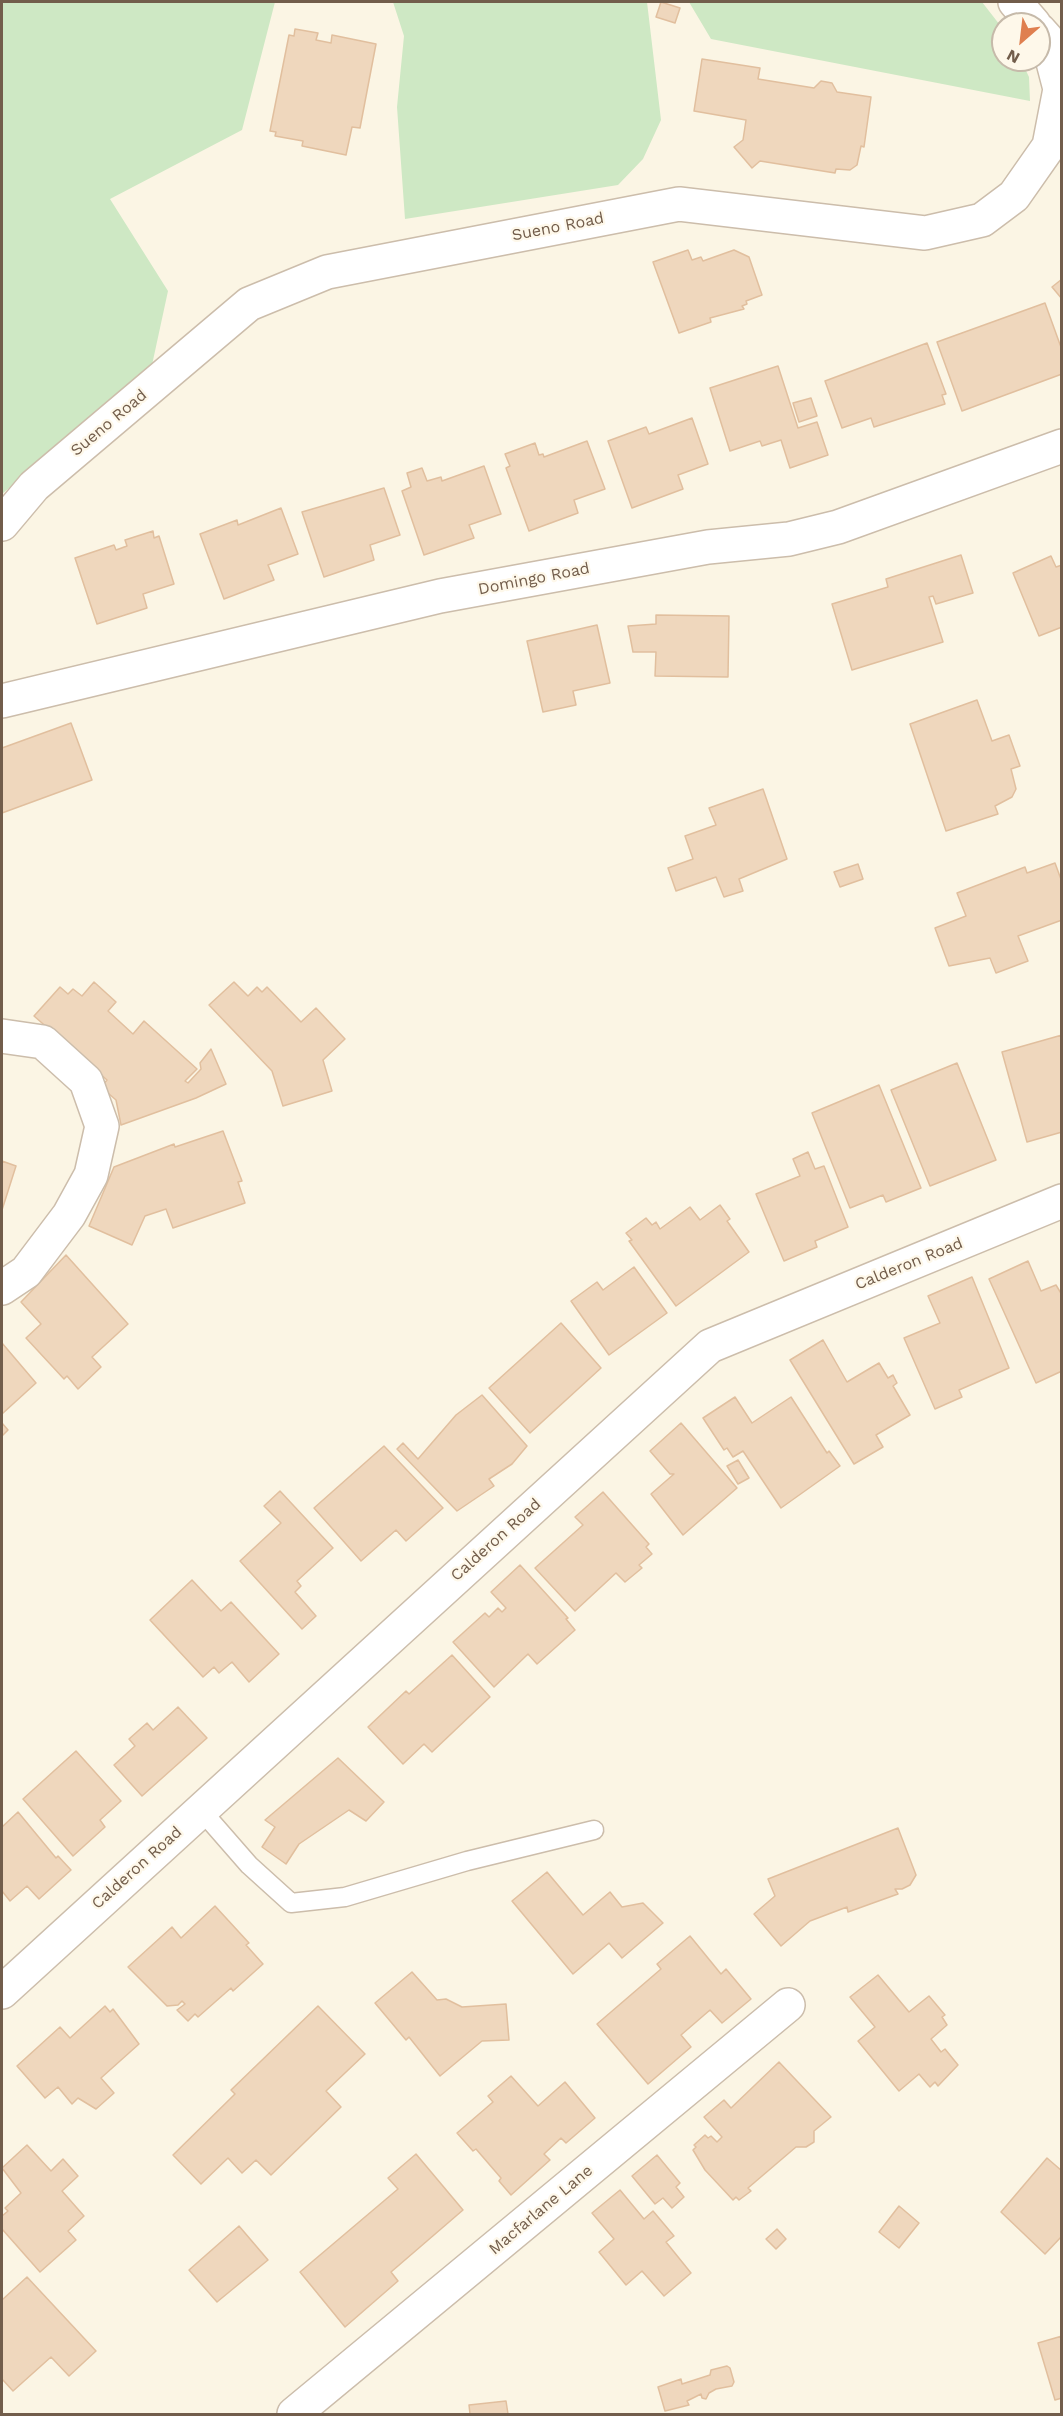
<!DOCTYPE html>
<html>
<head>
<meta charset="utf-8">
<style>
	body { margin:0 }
	#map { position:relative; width:1063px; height:2416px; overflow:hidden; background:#fbf5e4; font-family:"Work Sans",sans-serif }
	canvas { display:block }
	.frame { position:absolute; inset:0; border:3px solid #725d4b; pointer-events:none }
	.north { position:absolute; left:991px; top:12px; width:60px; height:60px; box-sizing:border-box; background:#fef8ea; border:2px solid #c6baaa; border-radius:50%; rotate:208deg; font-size:16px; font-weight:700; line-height:24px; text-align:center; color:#725d4b }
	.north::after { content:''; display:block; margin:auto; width:21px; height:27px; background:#df7f4f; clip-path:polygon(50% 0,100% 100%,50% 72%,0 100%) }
</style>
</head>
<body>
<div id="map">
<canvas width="1063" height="2416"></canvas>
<div class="frame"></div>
<div class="north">N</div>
</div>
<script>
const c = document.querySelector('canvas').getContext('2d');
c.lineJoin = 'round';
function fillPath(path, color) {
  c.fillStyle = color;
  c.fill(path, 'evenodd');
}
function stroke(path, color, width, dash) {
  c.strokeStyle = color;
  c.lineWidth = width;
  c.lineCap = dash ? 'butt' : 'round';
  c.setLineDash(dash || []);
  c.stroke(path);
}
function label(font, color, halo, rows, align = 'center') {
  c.font = font + ' "Work Sans",sans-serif';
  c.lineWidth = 4.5;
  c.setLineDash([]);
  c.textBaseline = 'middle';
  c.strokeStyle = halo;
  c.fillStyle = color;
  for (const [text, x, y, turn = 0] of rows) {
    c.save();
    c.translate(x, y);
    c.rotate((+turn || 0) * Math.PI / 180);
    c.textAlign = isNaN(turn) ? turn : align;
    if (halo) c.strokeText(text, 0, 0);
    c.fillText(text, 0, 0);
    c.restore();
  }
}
const green = new Path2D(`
	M2,2H275L242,130L110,199L168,291L152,365L2,494Z
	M393,2H647L661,120L643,159L618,185L405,219L397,107L404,36Z
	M689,2H982L1003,29V60H1021L1029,77L1030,101L711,39Z`);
const building = new Path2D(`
	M661,2L680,8L675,23L656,17Z
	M295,29L318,33L316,40L331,43L332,35L376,44L360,128L352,127L346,155L302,146L303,141L275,136L276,132L270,131L289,35L294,36Z
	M702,59L760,68L758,79L814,88L821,81L832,83L837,92L871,97L864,147L861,146L857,165L850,170L836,169L835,173L760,161L752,168L734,147L743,140L746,120L694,111Z
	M688,250L692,260L701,257L703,261L734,250L749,257L762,295L746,301L747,304L742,306L744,309L710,318L711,322L679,333L653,262Z
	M1062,279V299L1052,287Z
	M1045,303L1062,350V374L962,411L937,342Z
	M927,343L946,394L942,395L945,404L874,427L871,418L842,428L825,381Z
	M778,366L798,428L817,422L828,455L790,468L781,440L762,446L760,441L730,451L710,388Z
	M811,398L817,416L799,422L793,403Z
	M692,418L708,464L678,475L683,489L632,508L608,441L646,427L649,434Z
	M587,441L605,489L574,500L578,513L529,531L506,468L510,466L505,454L535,443L539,455L543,454L544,457Z
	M484,466L501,514L469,525L474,538L424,555L402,491L411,487L407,473L422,468L427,481L441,477L442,481Z
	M384,488L400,535L370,545L374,560L324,577L302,512Z
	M281,508L298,554L268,565L274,580L224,599L200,534L237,520L238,525Z
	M153,531L154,538L159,536L174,584L143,594L147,608L97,624L75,558L114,545L116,550L127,546L125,540Z
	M961,555L973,593L936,604L933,596L929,597L943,642L852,670L832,604L888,587L886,579Z
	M1051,556L1056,567L1062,565V627L1039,636L1013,573Z
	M656,615L729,616L728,677L655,676L656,652H633L628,626L656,624Z
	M597,625L610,683L573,691L576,705L543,712L527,641Z
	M977,700L992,741L1009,735L1020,766L1011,769L1016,789L1012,797L995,806L998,814L946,831L910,724Z
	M71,723L92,780L2,813V748Z
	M763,789L787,859L739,879L743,891L724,897L716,877L676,891L668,868L693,859L685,836L716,825L709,808Z
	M1055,863L1062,882V920L1018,936L1028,961L996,973L990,958L949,966L935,928L966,916L957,893L1025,867L1027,873Z
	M858,864L863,879L840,887L834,872Z
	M94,982L116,1002L108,1011L133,1034L144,1021L197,1069L185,1081L188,1083L201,1069L200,1063L211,1049L226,1084L196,1098L121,1125L116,1100L101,1087L107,1080L34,1016L60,987L68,994L73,989L82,996Z
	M234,982L248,996L257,987L262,992L267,987L301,1022L316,1008L345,1039L323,1060L332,1091L283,1106L272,1071L209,1005Z
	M1062,1035V1132L1027,1142L1002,1052Z
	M957,1063L996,1160L930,1186L891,1090Z
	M879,1085L921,1188L886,1202L883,1195L850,1208L812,1113Z
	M223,1131L242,1181L238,1182L245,1203L173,1228L166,1209L145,1216L132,1245L89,1226L114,1167L174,1144L175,1147Z
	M808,1152L815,1169L824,1166L848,1227L815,1241L817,1247L784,1261L756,1194L800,1176L793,1159Z
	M2,1161L16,1166L2,1210Z
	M720,1205L730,1219L727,1221L749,1252L676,1306L629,1241L632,1240L626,1233L646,1218L652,1225L656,1222L660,1229L690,1207L700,1220Z
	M66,1255L128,1324L92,1357L101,1367L78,1389L67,1376L64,1379L26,1338L41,1324L21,1302Z
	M1028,1261L1041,1291L1056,1285L1062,1295V1371L1036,1383L989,1279Z
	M634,1267L667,1313L609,1355L571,1301L597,1282L603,1290Z
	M972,1277L1009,1368L959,1390L962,1397L935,1409L904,1338L940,1323L928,1296Z
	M561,1323L601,1368L530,1433L489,1388Z
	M823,1340L847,1382L879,1363L888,1378L893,1375L897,1383L893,1386L910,1415L876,1435L883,1447L854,1464L790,1360Z
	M2,1343L36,1383L2,1414Z
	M482,1395L527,1446L512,1464L489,1479L494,1486L457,1511L397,1449L403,1443L418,1459L456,1415Z
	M735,1397L752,1423L791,1397L827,1453L829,1451L840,1466L781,1508L743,1451L733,1457L727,1448L724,1450L703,1418Z
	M2,1423L8,1430L2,1436Z
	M681,1423L737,1488L683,1535L651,1494L674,1474H670L650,1451Z
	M384,1446L443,1508L406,1541L396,1530L361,1561L314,1508Z
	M738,1460L749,1478L738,1484L727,1466Z
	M280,1491L333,1548L297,1581L301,1586L295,1592L316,1616L302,1629L240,1561L281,1523L264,1506Z
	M603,1492L649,1544L646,1547L652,1554L639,1565L642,1568L625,1582L616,1573L575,1611L535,1568L583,1525L575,1517Z
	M520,1565L568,1618L566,1619L575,1630L537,1664L528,1654L494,1687L453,1642L485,1613L489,1617L498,1608L502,1612L506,1608L491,1592Z
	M192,1580L221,1611L231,1602L279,1654L249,1682L232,1662L219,1673L214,1667L203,1677L150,1620Z
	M452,1655L490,1697L432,1752L424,1744L403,1764L368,1727L406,1691L409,1694Z
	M178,1707L207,1738L142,1796L114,1765L135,1746L129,1739L147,1723L153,1730Z
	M76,1751L121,1801L100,1820L105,1827L73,1856L23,1799Z
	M338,1758L384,1802L366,1821L349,1810L299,1844L286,1864L262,1847L275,1827L265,1820Z
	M18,1812L56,1858L58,1856L71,1870L39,1899L27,1886L10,1901L2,1891V1827Z
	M898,1828L916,1875L910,1885L902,1889H895L898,1894L848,1912L847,1907L810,1921L781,1946L754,1914L775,1896L768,1879Z
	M547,1872L583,1915L610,1892L622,1907L643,1903L663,1923L622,1958L609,1943L573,1974L512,1901Z
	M215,1906L249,1943L246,1945L263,1964L233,1991L231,1988L198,2017L195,2014L188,2021L177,2010L185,2004L182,2001L178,2005L167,2006L128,1967L172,1927L181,1938Z
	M690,1936L721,1974L726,1969L751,1999L722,2023L710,2010L681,2035L691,2047L648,2084L597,2024L661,1969L657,1964Z
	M412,1972L437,2000L446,1999L462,2007L506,2004L509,2040L482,2041L440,2076L409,2037L406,2040L375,2003Z
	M878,1975L909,2012L929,1996L945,2015L942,2017L947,2025L931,2039L941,2052L945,2049L958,2065L938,2086L935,2082L930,2087L919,2074L899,2091L858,2041L875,2027L850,1997Z
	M105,2006L110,2012L113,2009L139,2044L101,2078L114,2093L96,2109L78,2098L72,2104L58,2087L45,2098L17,2066L60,2027L70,2038Z
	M318,2006L365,2054L326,2091L341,2107L271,2175L256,2160L242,2173L228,2158L201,2184L173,2155L235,2094L231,2090Z
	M779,2062L831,2117L814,2131V2142L806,2147H796L748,2188L751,2191L739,2200L736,2197L733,2200L705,2170L693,2150L696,2147L694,2145L705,2135L708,2138L711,2136L717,2142L722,2137L704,2117L724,2100L731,2108Z
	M511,2076L538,2106L565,2082L595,2118L566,2143L561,2138L544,2154L550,2160L511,2195L499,2181L501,2178L476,2149L473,2151L457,2133L493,2102L488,2096Z
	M27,2145L51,2171L63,2159L78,2176L62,2191L84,2216L68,2231L76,2240L40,2272L2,2229V2216L8,2211L5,2208L21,2193L2,2168Z
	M416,2154L463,2210L391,2272L398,2281L345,2327L300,2272L398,2189L388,2178Z
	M657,2155L680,2183L676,2187L684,2197L672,2208L663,2198L655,2204L632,2176Z
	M1047,2158L1062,2171V2236L1045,2254L1001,2212Z
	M620,2190L644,2219L653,2211L674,2236L666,2242L691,2273L664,2296L642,2271L626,2285L599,2252L614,2239L592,2213Z
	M899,2206L919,2223L899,2248L879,2232Z
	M239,2226L268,2260L217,2302L189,2270Z
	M777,2229L786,2239L776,2249L766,2239Z
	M27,2277L96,2351L69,2376L51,2357L13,2391L2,2379V2300Z
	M1062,2336V2398L1055,2400L1038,2343Z
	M727,2366L730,2368L734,2382L732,2386L716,2389L709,2393L706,2399L702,2398L701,2394L687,2401L689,2405L665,2411L658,2387L681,2379L682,2384L710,2375L711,2370Z
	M506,2401L508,2414H470L469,2405Z`);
const service = new Path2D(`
	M201,1810L249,1865L291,1903L345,1897L467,1861L594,1830`);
const minor = new Path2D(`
	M1015,2L1034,24
	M2,524L34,486L249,304L327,272L679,204L925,233L982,220L1014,196L1049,146L1060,89L1047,39L1039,30
	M2,701L440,596L708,547L789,539L838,527L1062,446
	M2,1036L43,1042L86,1081L102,1126L91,1175L69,1215L26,1272L2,1288
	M2,1992L710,1346L1062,1201
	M294,2414L788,2005`);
const streetNames = [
	["Sueno Road",558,227,-11],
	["Sueno Road",109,423,-40],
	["Domingo Road",534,579,-11],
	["Calderon Road",909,1264,-22],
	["Calderon Road",496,1540,-42],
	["Calderon Road",137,1868,-42],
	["Macfarlane Lane",541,2210,-40]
];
fillPath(green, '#cee8c4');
fillPath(building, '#efd7bd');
stroke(building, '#e1bf9e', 1.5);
stroke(service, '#ccbdab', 21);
stroke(minor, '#ccbdab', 36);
stroke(service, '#fff', 18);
stroke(minor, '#fff', 33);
label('16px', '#725d4b', '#fef8ea', streetNames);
</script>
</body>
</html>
